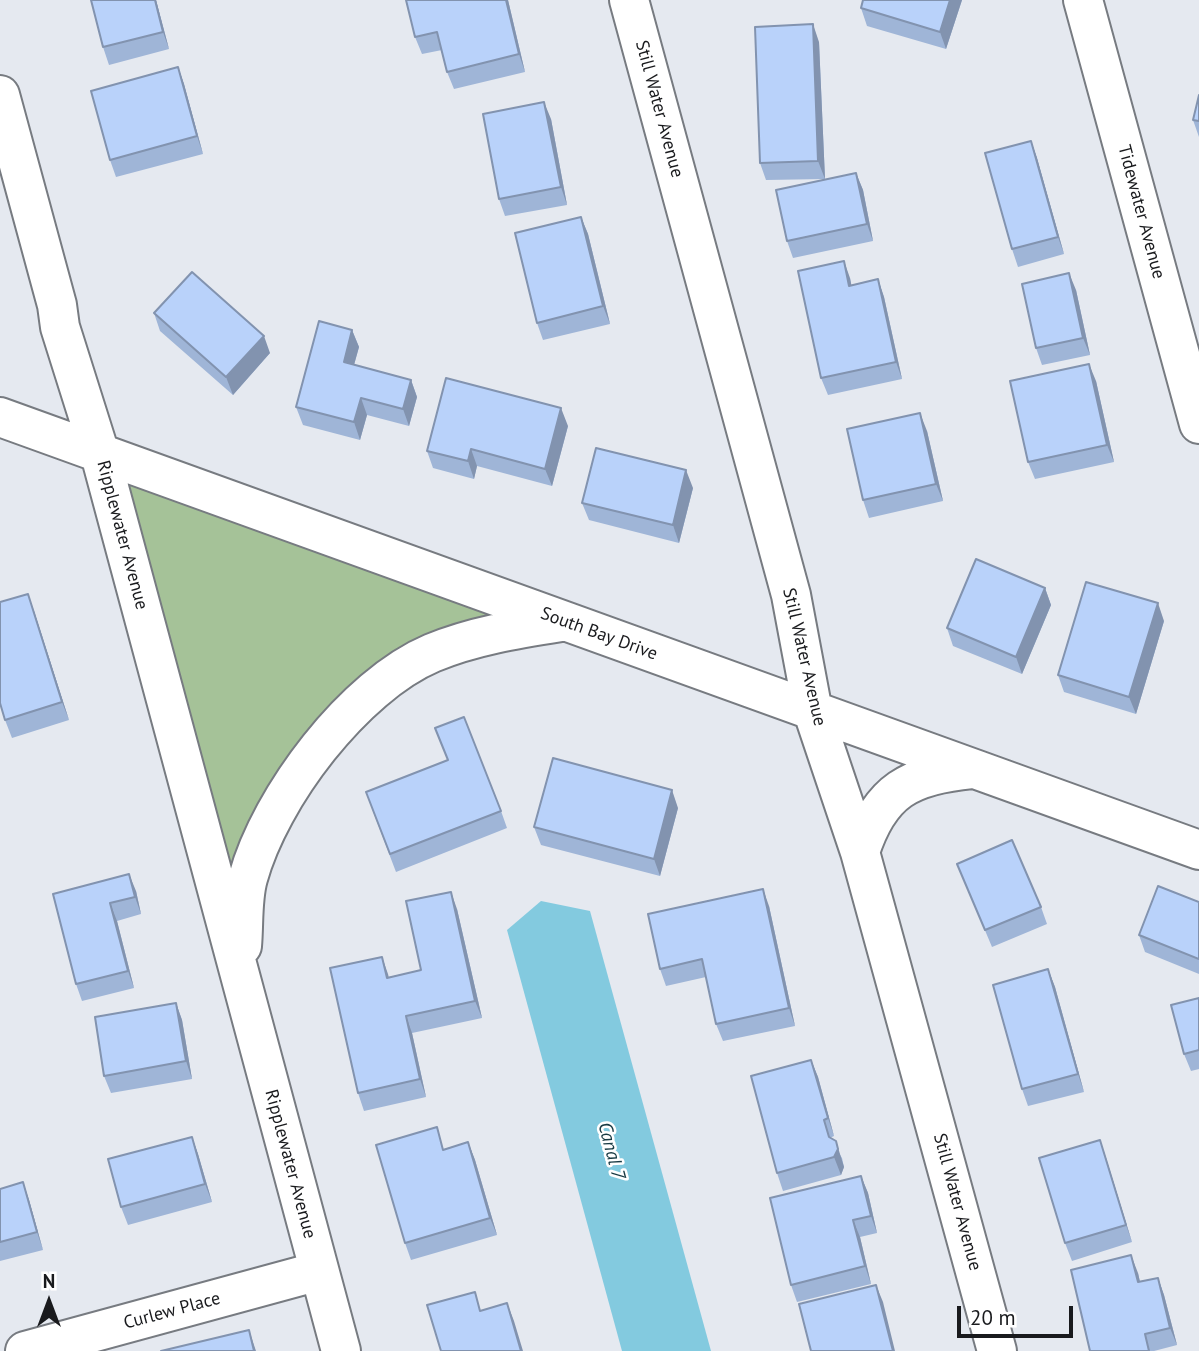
<!DOCTYPE html>
<html>
<head>
<meta charset="utf-8">
<style>
	body { margin:0 }
	#map { position:relative; width:1199px; height:1351px; overflow:hidden; background:#e5e9f0; font-family:"PT Sans",sans-serif }
	canvas { display:block }
	.north { position:absolute; left:14px; top:1267px; width:70px; height:70px; -webkit-text-stroke:5px #fff; paint-order:stroke; rotate:0deg; font-size:19px; font-weight:700; line-height:28px; text-align:center; color:#191a1d }
	.north::after { content:''; display:block; margin:auto; width:24px; height:32px; background:#191a1d; clip-path:polygon(50% 0,100% 100%,50% 72%,0 100%) }
	.scale { position:absolute; left:957px; top:1306px; width:116px; height:32px; box-sizing:border-box; border:4px solid #191a1d; border-top:0; padding-left:9px; font-size:21px; line-height:24px; white-space:nowrap; color:#191a1d; -webkit-text-stroke:5px #fff; paint-order:stroke }
</style>
</head>
<body>
<div id="map">
<canvas width="1199" height="1351"></canvas>
<div class="north">N</div>
<div class="scale">20 m</div>
</div>
<script>
const c = document.querySelector('canvas').getContext('2d');
c.lineJoin = 'round';
function fillPath(path, color) {
  c.fillStyle = color;
  c.fill(path, 'evenodd');
}
function stroke(path, color, width, dash) {
  c.strokeStyle = color;
  c.lineWidth = width;
  c.lineCap = dash ? 'butt' : 'round';
  c.setLineDash(dash || []);
  c.stroke(path);
}
function label(font, color, halo, rows, align = 'center') {
  c.font = font + ' "PT Sans",sans-serif';
  c.lineWidth = 5;
  c.setLineDash([]);
  c.textBaseline = 'middle';
  c.strokeStyle = halo;
  c.fillStyle = color;
  for (const [text, x, y, turn = 0] of rows) {
    c.save();
    c.translate(x, y);
    c.rotate((+turn || 0) * Math.PI / 180);
    c.textAlign = isNaN(turn) ? turn : align;
    if (halo) c.strokeText(text, 0, 0);
    c.fillText(text, 0, 0);
    c.restore();
  }
}
const green = new Path2D(`
	M107,460L548,619L494,627L320,735L237,941Z`);
const water = new Path2D(`
	M541,901L590,911L711,1351H622L507,930Z`);
const street = new Path2D(`
	M629,0L791,595L813,712L860,852L997,1351
	M1083,0L1199,424
	M0,95L57,305L60,327L100,454L341,1351
	M0,417L1199,850
	M860,852C880,790 910,775 972,769
	M242,946C244,924 242,899 248,878C270,797 354,686 432,653C473,636 517,629 561,622
	M25,1351L319,1271`);
const wall = new Path2D(`
	M91,0H156L169,49L109,65L103,47Z
	M406,0H508L525,72L454,89L447,72L442,50L422,54L415,37Z
	M863,0H962L946,49L867,26L861,8Z
	M819,42L825,179L766,180L760,163Z
	M178,67L184,84L203,154L116,177L110,160Z
	M1199,95V137L1193,120Z
	M551,119L567,205L505,216L499,199Z
	M1031,141L1037,158L1064,254L1018,267L1012,249Z
	M856,173L863,190L873,241L793,258L787,241Z
	M581,217L588,234L610,324L543,340L537,323Z
	M850,278L851,285L878,279L884,297L902,379L828,395L821,378Z
	M1076,290L1090,355L1042,365L1036,348Z
	M154,313L270,353L233,395L160,331Z
	M352,330L359,347L354,365L411,380L417,397L409,426L367,415L360,440L303,425L296,407Z
	M1096,381L1114,462L1035,479L1028,462Z
	M568,426L552,486L477,466L474,479L433,468L427,451Z
	M927,431L943,501L869,518L863,500Z
	M693,488L679,543L589,520L582,503Z
	M1045,588L1051,605L1022,674L953,646L947,628Z
	M34,611L69,720L12,738L5,720Z
	M1164,621L1136,714L1064,692L1058,675Z
	M447,760L501,811L507,828L396,872L372,809Z
	M678,808L660,876L541,845L534,827Z
	M957,864L1041,907L1047,924L992,947Z
	M136,891L141,914L117,921L134,988L82,1001L76,984L53,894Z
	M1199,902V974L1145,952L1139,935Z
	M769,906L795,1026L723,1041L716,1024L706,977L666,986L660,969Z
	M457,909L482,1018L412,1033L426,1097L364,1111L358,1093L389,977L421,970Z
	M1048,969L1055,987L1084,1092L1028,1106L1022,1089Z
	M1199,998V1069L1191,1071L1184,1054Z
	M176,1003L182,1020L192,1079L111,1093L104,1076Z
	M811,1060L818,1077L834,1136L830,1138L842,1158L844,1167L841,1175L783,1191L777,1173Z
	M192,1137L198,1154L212,1202L128,1225L121,1207Z
	M468,1142L475,1160L497,1235L411,1260L405,1243L444,1149Z
	M1106,1158L1132,1242L1072,1261L1065,1243Z
	M861,1176L868,1193L877,1233L860,1237L871,1284L797,1302L791,1285Z
	M23,1182L29,1200L43,1250L0,1261V1189Z
	M1138,1273L1140,1282L1158,1278L1164,1295L1177,1345L1154,1351H1090Z`);
const shadedWall = new Path2D(`
	M155,0H156L169,49L163,32Z
	M506,0H508L525,72L519,54Z
	M950,0H962L946,49L940,32Z
	M813,24L819,42L825,179L818,161Z
	M178,67L184,84L203,154L197,136Z
	M544,102L551,119L567,205L561,187Z
	M1031,141L1037,158L1064,254L1058,237Z
	M856,173L863,190L873,241L867,224Z
	M581,217L588,234L610,324L603,306Z
	M844,261L850,278L855,303L849,286Z
	M1069,273L1076,290L1090,355L1083,338Z
	M878,279L884,297L902,379L896,362Z
	M352,330L359,347L350,379L344,362Z
	M264,336L270,353L233,395L226,377Z
	M1089,364L1096,381L1114,462L1107,445Z
	M411,380L417,397L409,426L403,409Z
	M361,398L367,415L360,440L354,422Z
	M561,408L568,426L552,486L545,469Z
	M920,413L927,431L943,501L936,484Z
	M471,449L477,466L474,479L468,461Z
	M686,470L693,488L679,543L673,525Z
	M1045,588L1051,605L1022,674L1016,657Z
	M28,594L34,611L69,720L62,702Z
	M1158,603L1164,621L1136,714L1129,697Z
	M672,790L678,808L660,876L654,859Z
	M129,874L136,891L141,914L135,897Z
	M763,889L769,906L795,1026L789,1008Z
	M451,892L457,909L482,1018L475,1001Z
	M110,903L117,921L134,988L128,971Z
	M382,957L388,974L393,995L387,978Z
	M1048,969L1055,987L1084,1092L1078,1074Z
	M176,1003L182,1020L192,1079L186,1061Z
	M406,1016L412,1033L426,1097L420,1079Z
	M811,1060L818,1077L834,1136L828,1118Z
	M192,1137L198,1154L212,1202L205,1184Z
	M1100,1140L1106,1158L1132,1242L1126,1225Z
	M836,1141L844,1167L841,1175L834,1157Z
	M468,1142L475,1160L497,1235L490,1218Z
	M861,1176L868,1193L877,1233L871,1216Z
	M23,1182L29,1200L43,1250L37,1232Z
	M853,1220L860,1237L871,1284L865,1266Z
	M1131,1255L1138,1273L1144,1300L1138,1282Z
	M1158,1278L1164,1295L1177,1345L1170,1328Z
	M876,1285L883,1302L895,1351H893Z
	M507,1303L514,1321L523,1351H521Z
	M249,1330L256,1351H254Z`);
const building = new Path2D(`
	M91,0H155L163,32L103,47Z
	M406,0H506L519,54L447,72L437,32L415,37Z
	M863,0H950L940,32L861,8Z
	M813,24L818,161L760,163L755,27Z
	M178,67L197,136L110,160L91,91Z
	M1199,95V121L1193,120Z
	M544,102L561,187L499,199L483,114Z
	M1031,141L1058,237L1012,249L985,153Z
	M856,173L867,224L787,241L776,190Z
	M581,217L603,306L537,323L515,233Z
	M844,261L849,286L878,279L896,362L821,378L798,271Z
	M192,272L264,336L226,377L154,313Z
	M1069,273L1083,338L1036,348L1022,284Z
	M319,321L352,330L344,362L411,380L403,409L361,398L354,422L296,407Z
	M1089,364L1107,445L1028,462L1010,381Z
	M446,378L561,408L545,469L471,449L468,461L427,451Z
	M920,413L936,484L863,500L847,429Z
	M596,448L686,470L673,525L582,503Z
	M976,559L1045,588L1016,657L947,628Z
	M1086,582L1158,603L1129,697L1058,675Z
	M28,594L62,702L5,720L0,703V602Z
	M464,717L501,811L390,854L366,792L448,760L435,728Z
	M553,758L672,790L654,859L534,827Z
	M1012,840L1041,907L985,930L957,864Z
	M129,874L135,897L110,903L128,971L76,984L53,894Z
	M1158,886L1199,902V959L1139,935Z
	M763,889L789,1008L716,1024L702,959L660,969L648,914Z
	M451,892L475,1001L406,1016L420,1079L358,1093L330,968L382,957L387,978L421,970L406,901Z
	M1048,969L1078,1074L1022,1089L993,985Z
	M1199,998V1050L1184,1054L1171,1005Z
	M176,1003L186,1061L104,1076L95,1017Z
	M811,1060L828,1118L824,1120L829,1137L836,1141L838,1149L834,1157L777,1173L751,1076Z
	M437,1127L443,1150L468,1142L490,1218L405,1243L376,1145Z
	M192,1137L205,1184L121,1207L108,1159Z
	M1100,1140L1126,1225L1065,1243L1039,1158Z
	M861,1176L871,1216L853,1220L865,1266L791,1285L770,1198Z
	M23,1182L37,1232L0,1242V1189Z
	M1131,1255L1138,1282L1158,1278L1170,1328L1145,1334L1149,1351H1090L1071,1270Z
	M876,1285L893,1351H811L799,1304Z
	M475,1292L480,1311L507,1303L521,1351H441L427,1305Z
	M249,1330L254,1351H161Z`);
const streetNames = [
	["Still Water Avenue",659,109,75],
	["Tidewater Avenue",1141,212,75],
	["Ripplewater Avenue",122,535,75],
	["South Bay Drive",599,634,20],
	["Still Water Avenue",804,657,77],
	["Ripplewater Avenue",290,1164,75],
	["Still Water Avenue",957,1202,75],
	["Curlew Place",172,1311,-15]
];
const waterNames = [
	["Canal 7",611,1151,75]
];
fillPath(green, '#a5c298');
fillPath(water, '#83cadf');
stroke(street, '#777b81', 42);
stroke(street, '#fff', 38);
fillPath(wall, '#9fb5d7');
fillPath(shadedWall, '#8293af');
fillPath(building, '#b9d2fa');
stroke(building, '#8293af', 2);
label('18px', '#191a1d', '#fff', streetNames);
label('italic 19px', '#183a43', '#fff', waterNames);
</script>
</body>
</html>
